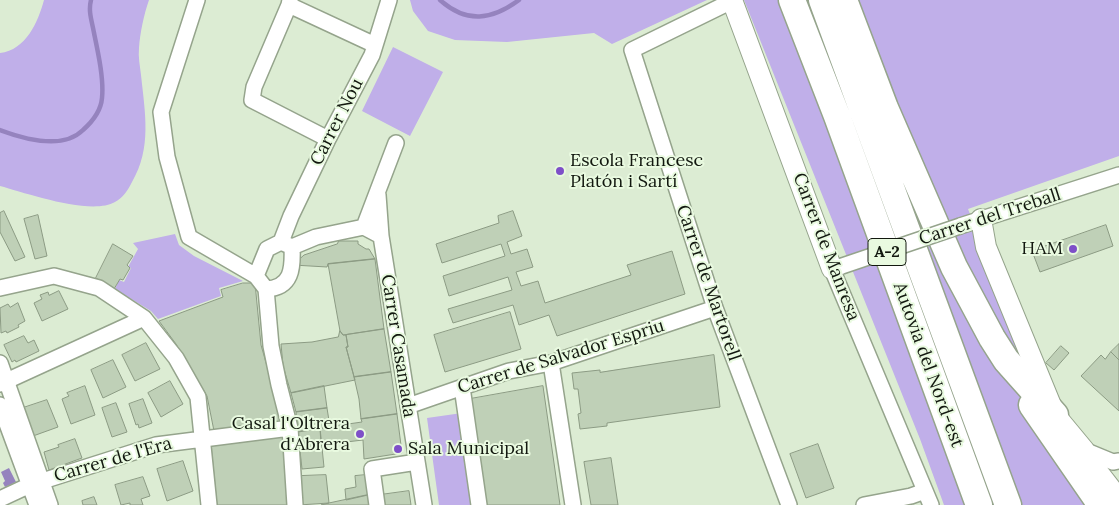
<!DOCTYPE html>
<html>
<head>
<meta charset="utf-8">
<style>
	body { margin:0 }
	canvas { display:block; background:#dcecd3 }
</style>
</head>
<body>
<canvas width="1119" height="505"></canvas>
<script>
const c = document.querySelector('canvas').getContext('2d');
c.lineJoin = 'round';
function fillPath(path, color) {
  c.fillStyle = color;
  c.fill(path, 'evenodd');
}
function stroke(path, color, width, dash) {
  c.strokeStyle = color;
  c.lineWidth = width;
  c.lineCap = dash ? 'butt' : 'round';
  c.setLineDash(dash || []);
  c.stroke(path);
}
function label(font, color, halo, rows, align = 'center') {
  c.font = font + ' Lora,serif';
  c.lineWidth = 4;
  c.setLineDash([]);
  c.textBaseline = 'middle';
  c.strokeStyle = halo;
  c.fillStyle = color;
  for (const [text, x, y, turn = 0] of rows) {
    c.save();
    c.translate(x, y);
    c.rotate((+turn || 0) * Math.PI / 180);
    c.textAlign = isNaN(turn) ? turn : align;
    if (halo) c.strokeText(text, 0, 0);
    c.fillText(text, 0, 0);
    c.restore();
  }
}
const green = new Path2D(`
	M44,0H149C144,14 140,33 139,48C138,57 140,66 141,75C145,113 152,148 132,182C128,190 123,198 115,202C91,216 26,193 0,186V53C26,50 38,22 44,0Z
	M410,0H707L612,44L594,33L507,42L455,40L428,31L413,11Z
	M744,0H1119V156L968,209L1040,393L1114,505H944L920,439Z
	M393,47L443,72L410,136L362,111Z
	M175,234L179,245L194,256L243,281L219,288L221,296L158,319L151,311L115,289L119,280L124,282L131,268L128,267L138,249L133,243Z
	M462,413L473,505H439L427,418Z`);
const water = new Path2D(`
	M9,468L16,482L5,487L3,483L5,481L1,472Z`);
const stream = new Path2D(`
	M440,0C467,24 492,20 519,0
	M0,130C24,139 63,150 83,130C92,122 101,110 102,98C104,79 98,52 94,33C92,21 88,12 91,0`);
const building = new Path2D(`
	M4,211L25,257L15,261L0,232V213Z
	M513,211L522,236L507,242L511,254L527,249L533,267L516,272L521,286L538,281L545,303L631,275L627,265L672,251L685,294L557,336L549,315L519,325L513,305L453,323L448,309L512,290L508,277L449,296L443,276L505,256L501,244L442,263L436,244L499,223L498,216Z
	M38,215L47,256L35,259L24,219Z
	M1106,225L1113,246L1040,272L1032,251Z
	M339,241H358V244L366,249H369L375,259L328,264L327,267L293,265L304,255L337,244Z
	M113,244L133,256L127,265L130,268L123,280L120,279L114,289L96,278Z
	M375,259L384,329L343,335L340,331L328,264Z
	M243,283H255L261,345L271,380L281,422L214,431L207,396L176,344L159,321L223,297L221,290Z
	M59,291L68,309L42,321L34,303L42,299L40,295L48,292L49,295Z
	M18,303L25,321L18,325L19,327L7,333L6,331L1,333L0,308L8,304L10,307Z
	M510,312L521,349L445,372L434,335Z
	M384,329L391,372L354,377L346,347H348L346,335Z
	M340,331L343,335H346L348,347H346L355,380L291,393L283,366L281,344L312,342L338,337Z
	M24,336L28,343L34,340L39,351L16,362L15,360L12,362L4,345Z
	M146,343L160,369L135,381L122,355Z
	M1119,344V360L1111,352Z
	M1061,346L1069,353L1054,370L1046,363Z
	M1111,352L1119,360V411L1081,376L1101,355L1105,359Z
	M714,355L720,407L607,423V426L580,429L578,414L581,413L578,389H574L572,373L600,370V372Z
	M113,360L126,387L103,398L91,370Z
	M391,372L397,414L361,419L359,399L354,377Z
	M170,381L183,404L161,417L148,393Z
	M85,386L95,415L71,424L62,399L69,396L67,393Z
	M324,386L327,408L296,412L291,393Z
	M543,386L560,505H485L470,399Z
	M143,399L152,423L139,428L138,424L136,425L129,404Z
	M47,400L58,427L33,436L23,408Z
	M116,403L127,432L112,437L102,408Z
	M327,408L330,427L298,432L296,412Z
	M397,414L402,453L364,459L363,440L321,445L320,428L362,422L361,419Z
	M320,428L324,467L302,469L298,432Z
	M284,434L290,505H217L211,445Z
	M75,439L82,458L49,470L44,452L59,447L58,445Z
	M818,444L834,488L806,498L790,454Z
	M611,458L618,505H591L584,462Z
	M183,461L193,491L167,501L157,469Z
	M326,475L329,503L299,505L301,476Z
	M366,475L368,495L346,500L345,489L356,487L355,476Z
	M143,477L150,496L141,499L143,505H130V503L121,505L115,485Z
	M409,491L411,505H381L380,495Z
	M368,495L370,505H321L329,503Z
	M94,497L97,505H83L82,501Z`);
const street = new Path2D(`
	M197,0L161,112L167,157L189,237L256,276
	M290,0L289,5L254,87L252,100L328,139
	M732,1L632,50L715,308L789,505
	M289,5L375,45
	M378,195L381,236
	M960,226L1119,175
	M364,227L381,236L424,505
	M364,227L396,143
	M281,242L291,216L328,139L372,55L389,0
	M281,242L292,247C293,268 292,288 266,289L256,276L267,249Z
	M292,247L316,237L364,227
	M842,266L832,269L931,505
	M0,288L54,276L99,288L144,318L176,358L198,397L209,505
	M266,289L271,346L279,385L290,428L295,505
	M0,363L50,505
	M551,363L573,505
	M0,384L144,318
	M462,387L479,505
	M0,405L37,505
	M408,406L509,371L551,363L715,308
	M1084,450L1113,462L1119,461
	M0,499L30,485L156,445L290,428
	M377,505L372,469L417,462
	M864,505L911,496L925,491`);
const secondary = new Path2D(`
	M732,0L832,269
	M981,219L986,247L1055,415L1084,450L1091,463L1119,499`);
const highway = new Path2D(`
	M792,0L837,116L979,505
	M822,0L1008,505
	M844,0L885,108L954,267L992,338L1006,360L1055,415
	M1032,405L1101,505`);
const streetBridge = new Path2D(`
	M842,266L960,226`);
const markers = [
	[560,171,5,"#7e4fc8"],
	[1073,249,5,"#7e4fc8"],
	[360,434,5,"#7e4fc8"],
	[398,449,5,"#7e4fc8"]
];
const shields = [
	[887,252,38]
];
const shieldNames = [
	["A-2",887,252]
];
const streetNames = [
	["Carrer Nou",337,122,-63],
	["Carrer del Treball",990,217,-18],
	["Carrer de Manresa",826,247,69],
	["Carrer de Martorell",708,283,71],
	["Carrer Casamada",398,346,81],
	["Carrer de Salvador Espriu",561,357,-17],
	["Autovia del Nord-est",928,365,70],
	["Carrer de l'Era",113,460,-16]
];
const poiNames = [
	["Escola Francesc",570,161],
	["Platón i Sartí",570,182],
	["HAM",1063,249,"right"],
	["Casal l'Oltrera",350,424,"right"],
	["d'Abrera",350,445,"right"],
	["Sala Municipal",408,449]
];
fillPath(green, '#c0afe9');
fillPath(water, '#9583be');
stroke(stream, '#9583be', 4.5);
fillPath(building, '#bfd0b7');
stroke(building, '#8c9b84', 1);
stroke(street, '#95a48c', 18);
stroke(secondary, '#95a48c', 22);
stroke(highway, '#95a48c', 29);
stroke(street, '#fff', 15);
stroke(secondary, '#fff', 20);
stroke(highway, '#fff', 26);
stroke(streetBridge, '#95a48c', 18, []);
stroke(streetBridge, '#fff', 15);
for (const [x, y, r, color] of markers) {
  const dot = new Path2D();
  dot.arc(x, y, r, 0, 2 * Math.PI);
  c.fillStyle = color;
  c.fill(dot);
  stroke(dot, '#e9fae0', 2);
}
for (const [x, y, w] of shields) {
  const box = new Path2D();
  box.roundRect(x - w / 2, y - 13.5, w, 27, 4);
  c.fillStyle = '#e9fae0';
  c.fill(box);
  stroke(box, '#12180f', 1);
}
label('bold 16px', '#12180f', null, shieldNames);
label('18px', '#12180f', '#e9fae0', streetNames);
label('18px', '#12180f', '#e9fae0', poiNames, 'left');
</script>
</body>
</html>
